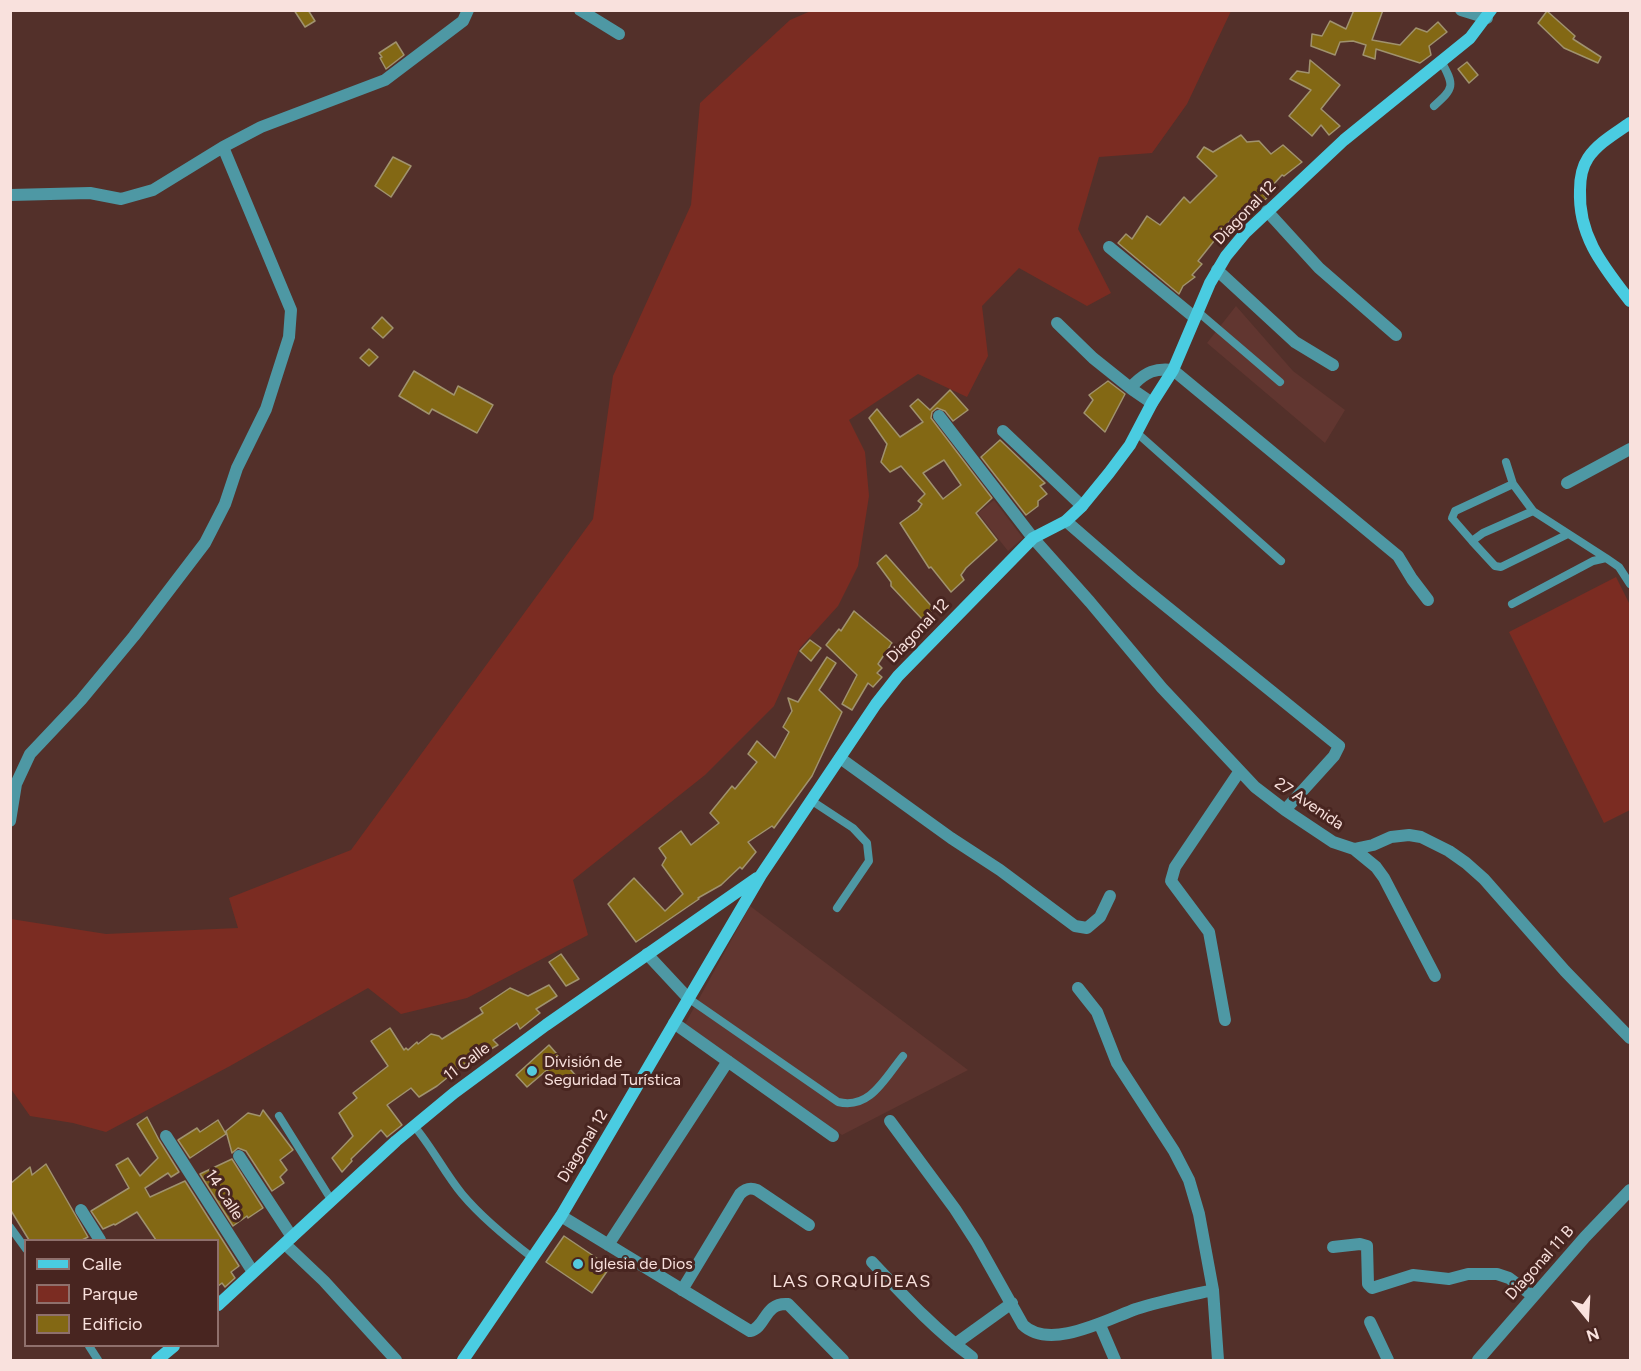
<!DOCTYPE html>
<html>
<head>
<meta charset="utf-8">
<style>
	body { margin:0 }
	#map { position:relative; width:1641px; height:1371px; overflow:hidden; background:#53302a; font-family:Figtree,sans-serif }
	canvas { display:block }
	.frame { position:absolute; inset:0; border:12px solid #f9e1dd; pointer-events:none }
	.legend { position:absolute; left:24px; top:1239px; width:195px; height:108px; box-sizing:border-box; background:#482520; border:2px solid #8f706c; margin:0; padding:8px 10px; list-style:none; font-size:18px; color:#f9e1dd }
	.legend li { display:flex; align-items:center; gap:12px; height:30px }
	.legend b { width:30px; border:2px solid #8f706c }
	.north { position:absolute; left:1557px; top:1287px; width:60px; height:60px; -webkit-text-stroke:4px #482520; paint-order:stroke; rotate:162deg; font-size:16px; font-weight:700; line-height:24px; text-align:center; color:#f9e1dd }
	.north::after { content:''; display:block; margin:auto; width:21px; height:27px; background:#f9e1dd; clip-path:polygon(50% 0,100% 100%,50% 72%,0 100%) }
</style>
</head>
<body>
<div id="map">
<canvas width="1641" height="1371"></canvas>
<div class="frame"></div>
<ul class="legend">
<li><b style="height:8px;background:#4acce1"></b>Calle</li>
<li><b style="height:16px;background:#7b2c22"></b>Parque</li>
<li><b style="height:16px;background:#836814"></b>Edificio</li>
</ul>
<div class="north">N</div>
</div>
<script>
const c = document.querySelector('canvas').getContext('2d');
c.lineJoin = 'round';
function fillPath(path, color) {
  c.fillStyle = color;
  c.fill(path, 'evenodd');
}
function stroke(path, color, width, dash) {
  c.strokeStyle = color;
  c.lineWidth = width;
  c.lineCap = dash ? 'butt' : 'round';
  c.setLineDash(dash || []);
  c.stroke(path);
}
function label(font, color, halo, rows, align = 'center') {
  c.font = font + ' Figtree,sans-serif';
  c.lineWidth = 6;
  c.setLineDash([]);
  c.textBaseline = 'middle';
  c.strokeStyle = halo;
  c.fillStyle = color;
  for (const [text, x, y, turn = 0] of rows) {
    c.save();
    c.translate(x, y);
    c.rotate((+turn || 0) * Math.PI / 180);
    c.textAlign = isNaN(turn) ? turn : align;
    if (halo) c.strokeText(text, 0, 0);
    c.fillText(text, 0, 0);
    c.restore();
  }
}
const built = new Path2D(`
	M1236,306L1293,371L1345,410L1325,443L1207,343Z
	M994,500L1023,538L1008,551L978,513Z
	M750,906L968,1070L842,1135L685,1024Z`);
const green = new Path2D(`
	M813,10L1231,11L1187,104L1152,153L1099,157L1078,229L1111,293L1087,306L1019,268L982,306L988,356L967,397L918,374L849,420L865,452L869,496L858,566L838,606L800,648L774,706L705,775L573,880L588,935L467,998L401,1014L368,988L230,1066L106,1132L73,1123L30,1116L11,1089V919L106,934L238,928L229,898L351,850L593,519L613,376L691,205L700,103L790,20Z
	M1616,577L1630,605V810L1604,823L1509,632Z`);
const building = new Path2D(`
	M294,10H308L315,21L305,27Z
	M1354,10H1383L1372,40L1400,45L1416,28L1427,32L1438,22L1447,32L1429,46L1431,55L1420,63L1376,49L1375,59L1363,55L1366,45L1353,41L1340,42L1335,55L1311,46L1312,34L1322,36L1330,21L1346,29Z
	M1547,11L1575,36L1573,39L1601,57L1598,63L1564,48L1538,23Z
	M396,42L404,55L386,69L380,58L382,57L379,53Z
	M1310,60L1340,85L1321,109L1340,126L1329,135L1321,125L1312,136L1289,116L1311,90L1290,79L1297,71L1309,73Z
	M1467,62L1478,75L1469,83L1458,69Z
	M1241,135L1247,142L1259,141L1271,154L1283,145L1302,162L1284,176L1282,175L1264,195L1267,198L1256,207L1254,206L1240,220L1234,216L1198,261L1202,264L1192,275L1195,277L1183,286L1179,294L1118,243L1126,234L1132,239L1147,216L1160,225L1184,197L1190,203L1217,176L1197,157L1204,147L1213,152Z
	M393,157L411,166L391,197L375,186Z
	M382,317L393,328L383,338L372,328Z
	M369,349L378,357L369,366L360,358Z
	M414,371L454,395L458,386L493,405L477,433L432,409L429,414L399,396Z
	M1108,381L1125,394L1105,432L1084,413L1093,400L1089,395Z
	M950,390L968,410L953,421L945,411L937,408L932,412L931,418L992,498L976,513L997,540L966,568L961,575L964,580L951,592L931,567L929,568L900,523L918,510L922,504L918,501L925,494L901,466L890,472L881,462L887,444L869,418L877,409L900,437L923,422L910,406L918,399L930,410ZM944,460L961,485L943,499L923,473Z
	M1000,440L1045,483L1040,486L1047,494L1038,501V506L1026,515L981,457Z
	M886,555L934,609L922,619L891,586V582L877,563Z
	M854,611L892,643L878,664L882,668L877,673L882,677L873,687L868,683L852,710L842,704L857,675L826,645L839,629L841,631Z
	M810,640L821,648L811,661L800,651Z
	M827,657L836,663L819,690L842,712L812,776L774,828L772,826L748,842L756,852L742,869L740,867L721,885L698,898L699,899L636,942L608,904L634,878L665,911L683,894L662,865L666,858L659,848L681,831L691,845L719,823L710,813L732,786L735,789L757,762L748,754L757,741L775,758L789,732L783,727L792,711L788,698L798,702Z
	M561,954L579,979L566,986L549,962Z
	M549,985L557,996L536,1009L540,1013L520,1029L517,1023L493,1040L498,1045L463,1065L437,1086L419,1097L411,1088L387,1105L402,1125L387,1137L381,1130L351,1159L352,1161L342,1172L332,1158L353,1136L339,1113L357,1098L353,1093L388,1066L371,1041L390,1028L404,1050L406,1048L408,1050L417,1042L418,1044L431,1034L439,1036L442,1039L483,1013L480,1008L510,988L528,996Z
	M549,1045L577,1077L564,1089L547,1070L527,1087L516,1075Z
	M263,1110L293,1150L280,1160L287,1170L280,1177L284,1183L272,1191L246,1151L238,1148L232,1153L226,1131L248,1113L260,1116Z
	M147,1117L159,1140L179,1172L171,1177L168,1173L145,1188L150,1197L185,1181L239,1266L231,1272L235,1278L225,1287L222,1283L218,1286V1240H156L137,1212L115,1225L114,1224L103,1229L91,1211L129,1188L116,1165L128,1158L140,1176L158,1158L137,1124Z
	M218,1120L226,1134L190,1158L178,1140L197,1128L200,1132Z
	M232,1159L263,1208L248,1218L247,1216L233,1226L200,1174Z
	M46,1164L88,1237L82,1240H29L10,1209V1184L30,1167L32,1175Z
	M564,1236L610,1267L592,1293L546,1262Z`);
const lane = new Path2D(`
	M1434,106C1454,88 1455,86 1441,61
	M1197,311L1280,382
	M1137,433L1281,561
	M1506,462L1513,484L1533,511L1606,558
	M1533,511L1483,533L1472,541L1495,566L1501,567L1568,534
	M1472,541L1452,518L1455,511L1513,484
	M1512,604L1593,561L1606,558L1619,567L1630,584
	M812,801L853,828L867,843L869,861L837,908
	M688,998L838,1102C870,1110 885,1078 903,1056
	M279,1116L332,1201
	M414,1126C432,1147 444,1172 462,1194C482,1218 508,1239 533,1258
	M10,1227L26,1249
	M89,1346L98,1360`);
const street = new Path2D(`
	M580,10L619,34
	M1461,10L1487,18
	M10,195L90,193L121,199L153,190L223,147L261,127L385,80L463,21L468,10
	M1267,211L1319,268L1396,335
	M1109,247L1194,317
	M1217,270L1295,342L1333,365
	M1057,323L1093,358L1133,390L1134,384C1146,372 1155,368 1173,370L1398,556L1412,579L1428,600
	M1133,390L1152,403
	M939,416L1033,538L1090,602L1162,688L1255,787L1285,810L1333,842L1354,849L1373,845L1391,837L1409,835L1421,837L1449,851L1466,863L1484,879L1565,971L1630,1038
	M1003,431L1082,506
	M1567,483L1630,449
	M1066,521L1135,581L1339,746L1334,756L1285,810
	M840,758L951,838L1000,870L1075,926L1087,928L1100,917L1110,896
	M10,821L16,784L30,754L81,700L134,636L205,543L225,504L237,468L266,409L289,337L291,310L223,147
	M1354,849L1376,867L1384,878L1435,976
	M647,954L688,998
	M1078,988L1097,1012L1117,1063L1174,1151L1189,1180L1199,1214L1213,1290L1218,1360
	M1225,1020L1209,932L1171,881L1175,867L1239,772
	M674,1023L833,1136
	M890,1121L955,1209L977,1243L1023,1325C1050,1351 1108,1319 1136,1309C1161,1301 1187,1296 1213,1290
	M166,1136L253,1272
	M239,1156L292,1237
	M81,1210L100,1240
	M561,1216L750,1331C766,1328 764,1302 788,1304L843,1360
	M285,1244L324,1281L396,1360
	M608,1245L728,1061
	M1333,1247L1360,1244L1367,1246L1368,1284L1372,1288L1413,1275L1449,1279L1468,1274H1497L1509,1278L1533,1296
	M872,1262C904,1296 935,1330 972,1357
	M682,1290L740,1194C745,1189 750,1187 757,1190L809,1225
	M1370,1322L1388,1360
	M1100,1325L1115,1360
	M955,1344L1012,1303
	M1478,1360L1585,1237L1630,1190`);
const secondary = new Path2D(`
	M1630,123C1616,133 1598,143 1588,158C1582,167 1580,179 1580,190C1578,236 1603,266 1630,301
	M218,1305L396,1141L454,1093L546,1025L757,878
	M157,1360L174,1346
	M463,1360L561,1216L761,875L876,704L898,676L1033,538L1066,521L1082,506L1109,473L1130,445L1152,403L1173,370L1210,283L1226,256L1245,233L1344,140L1470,38L1491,10`);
const markers = [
	[532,1071,6,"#54cadd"],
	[578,1264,6,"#54cadd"]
];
const streetNames = [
	["Diagonal 12",1245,213,-46],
	["Diagonal 12",918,631,-46],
	["27 Avenida",1309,804,34],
	["11 Calle",467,1062,-37],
	["Diagonal 12",583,1146,-59],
	["14 Calle",224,1195,57],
	["Diagonal 11 B",1540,1263,-48]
];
const poiNames = [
	["División de",544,1062],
	["Seguridad Turística",544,1080],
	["Iglesia de Dios",590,1264]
];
const neighbourhoodNames = [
	["LAS ORQUÍDEAS",852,1282]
];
fillPath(built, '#613630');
fillPath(green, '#7b2c22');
fillPath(building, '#836814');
stroke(building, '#a0926e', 1.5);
stroke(lane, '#4e98a4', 8);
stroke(street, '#4e98a4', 12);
stroke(secondary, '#4acce1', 12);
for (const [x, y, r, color] of markers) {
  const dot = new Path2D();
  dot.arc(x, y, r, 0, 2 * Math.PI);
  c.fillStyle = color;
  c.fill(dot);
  stroke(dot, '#482520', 2);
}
label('16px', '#f9e1dd', '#482520', streetNames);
label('16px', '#f9e1dd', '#482520', poiNames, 'left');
c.letterSpacing = '1.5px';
label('18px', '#f9e1dd', '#482520', neighbourhoodNames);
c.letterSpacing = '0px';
</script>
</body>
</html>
